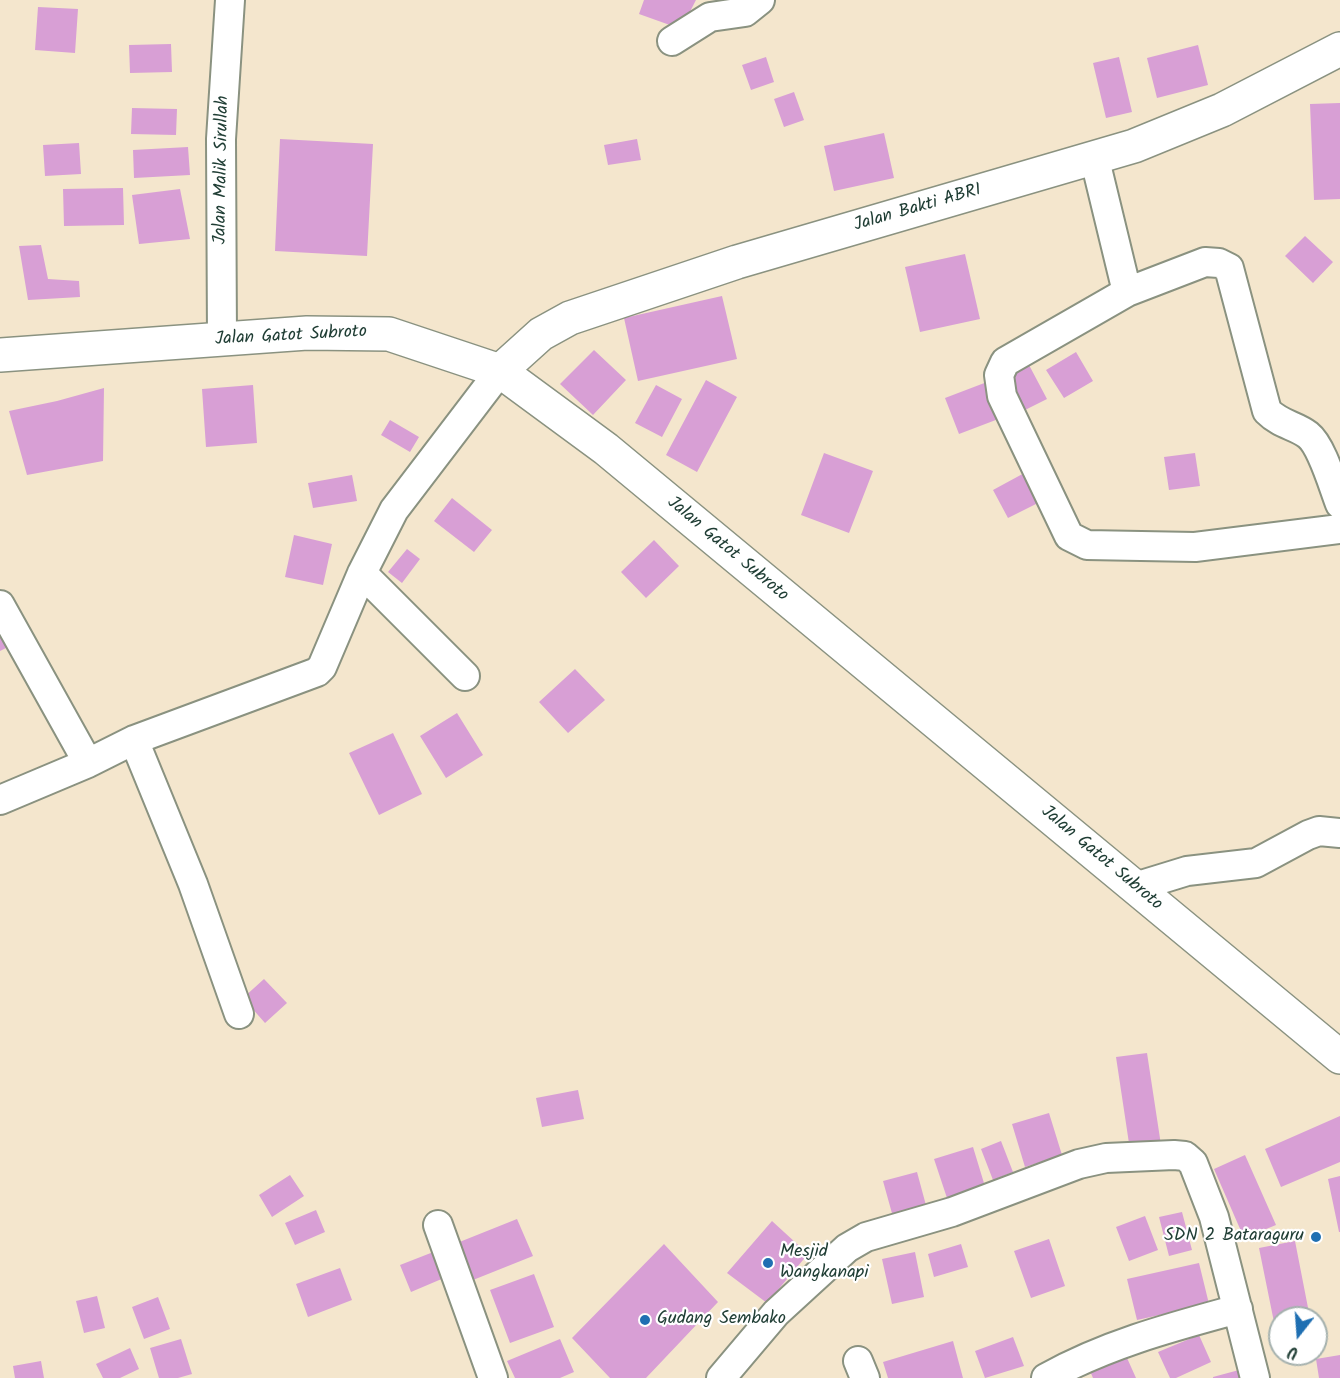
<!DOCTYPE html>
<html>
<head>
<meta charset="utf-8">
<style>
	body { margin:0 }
	#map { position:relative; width:1340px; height:1378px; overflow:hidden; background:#f4e6cd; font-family:Kalam,sans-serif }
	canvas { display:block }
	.north { position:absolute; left:1268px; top:1306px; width:60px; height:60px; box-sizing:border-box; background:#fff; border:2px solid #a5b1ae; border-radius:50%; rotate:197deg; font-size:16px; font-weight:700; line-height:24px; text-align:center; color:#1f3d34 }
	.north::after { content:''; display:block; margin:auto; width:21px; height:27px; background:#1f6fb2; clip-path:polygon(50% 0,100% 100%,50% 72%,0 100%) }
</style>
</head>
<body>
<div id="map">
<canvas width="1340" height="1378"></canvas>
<div class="north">U</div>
</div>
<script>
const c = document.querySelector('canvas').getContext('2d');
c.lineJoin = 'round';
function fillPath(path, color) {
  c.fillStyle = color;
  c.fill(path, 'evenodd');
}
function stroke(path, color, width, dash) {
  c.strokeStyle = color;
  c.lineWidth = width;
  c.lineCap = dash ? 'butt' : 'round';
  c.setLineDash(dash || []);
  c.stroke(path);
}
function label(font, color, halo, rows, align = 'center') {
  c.font = font + ' Kalam,sans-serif';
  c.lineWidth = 4.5;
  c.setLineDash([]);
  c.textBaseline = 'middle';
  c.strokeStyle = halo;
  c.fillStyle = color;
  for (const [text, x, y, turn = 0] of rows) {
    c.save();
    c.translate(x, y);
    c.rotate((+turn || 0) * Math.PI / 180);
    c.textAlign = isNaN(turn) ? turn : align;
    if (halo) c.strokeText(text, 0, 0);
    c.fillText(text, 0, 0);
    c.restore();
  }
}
const building = new Path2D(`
	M644,0H696L681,29L639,14Z
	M38,7L78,9L75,53L35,50Z
	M171,44L172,72L130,73L129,45Z
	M1198,45L1208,85L1157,98L1147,58Z
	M766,57L774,82L751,90L742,65Z
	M1119,57L1132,112L1106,118L1093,63Z
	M794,92L804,120L784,127L774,99Z
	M1340,103V199L1314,200L1310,104Z
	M132,108L177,109L176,135L131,134Z
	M884,133L894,178L834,191L824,146Z
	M280,139L373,144L367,256L275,251Z
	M637,139L641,160L608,165L604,145Z
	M79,143L81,174L45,176L43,145Z
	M188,147L190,175L134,178L133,150Z
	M123,188L124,225L64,226L63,189Z
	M180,189L190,239L139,244L132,195Z
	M1305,236L1333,262L1313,283L1285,256Z
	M41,245L48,279L79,281L80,297L28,300L19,246Z
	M965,254L980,319L920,332L905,267Z
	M722,296L737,359L638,381L624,318Z
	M594,350L626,380L593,415L560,384Z
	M1076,352L1093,381L1064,398L1046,370Z
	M1029,365L1047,399L1023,411L1005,377Z
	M706,380L737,397L697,472L666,455Z
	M987,382L1001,418L959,434L945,398Z
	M253,385L257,443L206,447L202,389Z
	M656,385L682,399L662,437L635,423Z
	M104,388L103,461L27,475L9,411L57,401Z
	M390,420L419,437L410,452L381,435Z
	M824,453L873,471L849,533L801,515Z
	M1195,453L1200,486L1169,490L1164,457Z
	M1028,471L1044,500L1008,518L993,490Z
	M352,475L357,501L313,508L308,483Z
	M452,498L492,530L474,552L434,521Z
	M294,535L332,544L323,585L285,577Z
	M654,540L679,566L646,598L621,572Z
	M407,549L420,559L402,583L388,572Z
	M0,633L8,647L0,651Z
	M575,669L605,700L568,733L539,702Z
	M457,713L483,755L446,778L420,736Z
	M393,733L422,794L379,815L349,753Z
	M264,979L287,1003L265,1023L243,998Z
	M1147,1053L1161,1145L1130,1150L1116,1057Z
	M578,1090L584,1119L542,1127L536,1098Z
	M1049,1113L1062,1155L1025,1167L1012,1124Z
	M1340,1116V1162L1281,1187L1265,1149Z
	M1001,1141L1013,1172L993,1180L981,1149Z
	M973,1147L987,1193L949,1204L934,1159Z
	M1245,1155L1276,1225L1244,1238L1214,1169Z
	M917,1172L927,1209L893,1217L883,1181Z
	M290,1175L304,1196L272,1217L259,1195Z
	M1340,1176V1232H1339L1328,1179Z
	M316,1210L325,1232L295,1245L285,1223Z
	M1182,1212L1192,1250L1169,1256L1159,1217Z
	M1145,1216L1158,1250L1129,1261L1116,1227Z
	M517,1219L533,1256L468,1282L452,1245Z
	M772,1221L808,1254L767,1303L727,1273Z
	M1049,1239L1065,1286L1031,1298L1014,1251Z
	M1295,1241L1310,1318H1280V1326L1275,1327L1259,1248Z
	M664,1244L718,1302L646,1378H610L572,1338Z
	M961,1244L968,1267L934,1277L928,1254Z
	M441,1249L451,1275L411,1292L400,1265Z
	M915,1252L924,1297L892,1304L882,1259Z
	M1199,1263L1209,1304L1137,1320L1127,1279Z
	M340,1268L352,1300L308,1317L296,1284Z
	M534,1274L554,1327L510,1343L490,1290Z
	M97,1296L105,1328L84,1333L76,1301Z
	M158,1297L170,1329L144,1339L132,1307Z
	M1199,1335L1211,1362L1176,1378H1170L1158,1352Z
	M1013,1337L1024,1366L985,1378L975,1351Z
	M181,1339L192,1374L178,1378H159L150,1348Z
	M560,1339L574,1372L560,1378H515L507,1361Z
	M953,1341L963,1378H888L883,1362Z
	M130,1348L139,1369L120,1378H103L96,1364Z
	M1123,1349L1136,1378H1093L1087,1364Z
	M1340,1355V1378H1319L1316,1359Z
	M41,1361L44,1378H15L13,1366Z
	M1239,1370L1241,1378H1213V1377Z`);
const minor = new Path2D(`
	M672,41L710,17L745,12L760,0
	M1095,160L1127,292L1205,262L1219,263L1229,268L1267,411C1281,425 1295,425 1308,435C1322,446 1333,486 1340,504
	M1127,292L1005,362L999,375L1002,396L1069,536L1087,545L1195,547L1340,529
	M222,339L221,139L230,0
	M362,573L465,676
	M0,605L88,763
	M134,740L193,884L239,1014
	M0,800L88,763L134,740L317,672L322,667L362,573L394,510L500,371
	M1135,887L1187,871L1256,863L1308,835L1319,831L1340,833
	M438,1225L493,1378
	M858,1361L865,1378
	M721,1378L776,1313L847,1248L866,1237L952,1212L1079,1164L1106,1158L1174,1155L1185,1156L1193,1163L1214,1217L1255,1378
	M1046,1378C1107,1344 1172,1327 1238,1309`);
const tertiary = new Path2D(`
	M500,371L541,334L570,318L737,262L1134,146L1222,110L1340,49`);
const secondary = new Path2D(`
	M0,355L307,333L389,334L500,371L606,449L1340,1057`);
const markers = [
	[1316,1237,6,"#1f6fb2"],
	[768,1263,6,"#1f6fb2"],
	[645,1320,6,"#1f6fb2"]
];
const streetNames = [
	["Jalan Malik Sirullah",223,170,-89],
	["Jalan Bakti ABRI",918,209,-16],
	["Jalan Gatot Subroto",291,337,-3],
	["Jalan Gatot Subroto",727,550,40],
	["Jalan Gatot Subroto",1101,859,40]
];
const poiNames = [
	["SDN 2 Bataraguru",1304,1237,"right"],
	["Mesjid",780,1253],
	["Wangkanapi",780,1274],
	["Gudang Sembako",657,1320]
];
fillPath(building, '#d89fd5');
stroke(minor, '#8a9280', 32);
stroke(tertiary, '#8a9280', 36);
stroke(secondary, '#8a9280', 36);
stroke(minor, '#fff', 28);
stroke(tertiary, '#fff', 33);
stroke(secondary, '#fff', 33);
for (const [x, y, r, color] of markers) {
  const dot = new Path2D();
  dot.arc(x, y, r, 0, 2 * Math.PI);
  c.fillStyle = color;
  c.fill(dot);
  stroke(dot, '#fff', 2);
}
label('18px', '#1f3d34', '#fff', streetNames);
label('18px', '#1f3d34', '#fff', poiNames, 'left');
</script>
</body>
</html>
